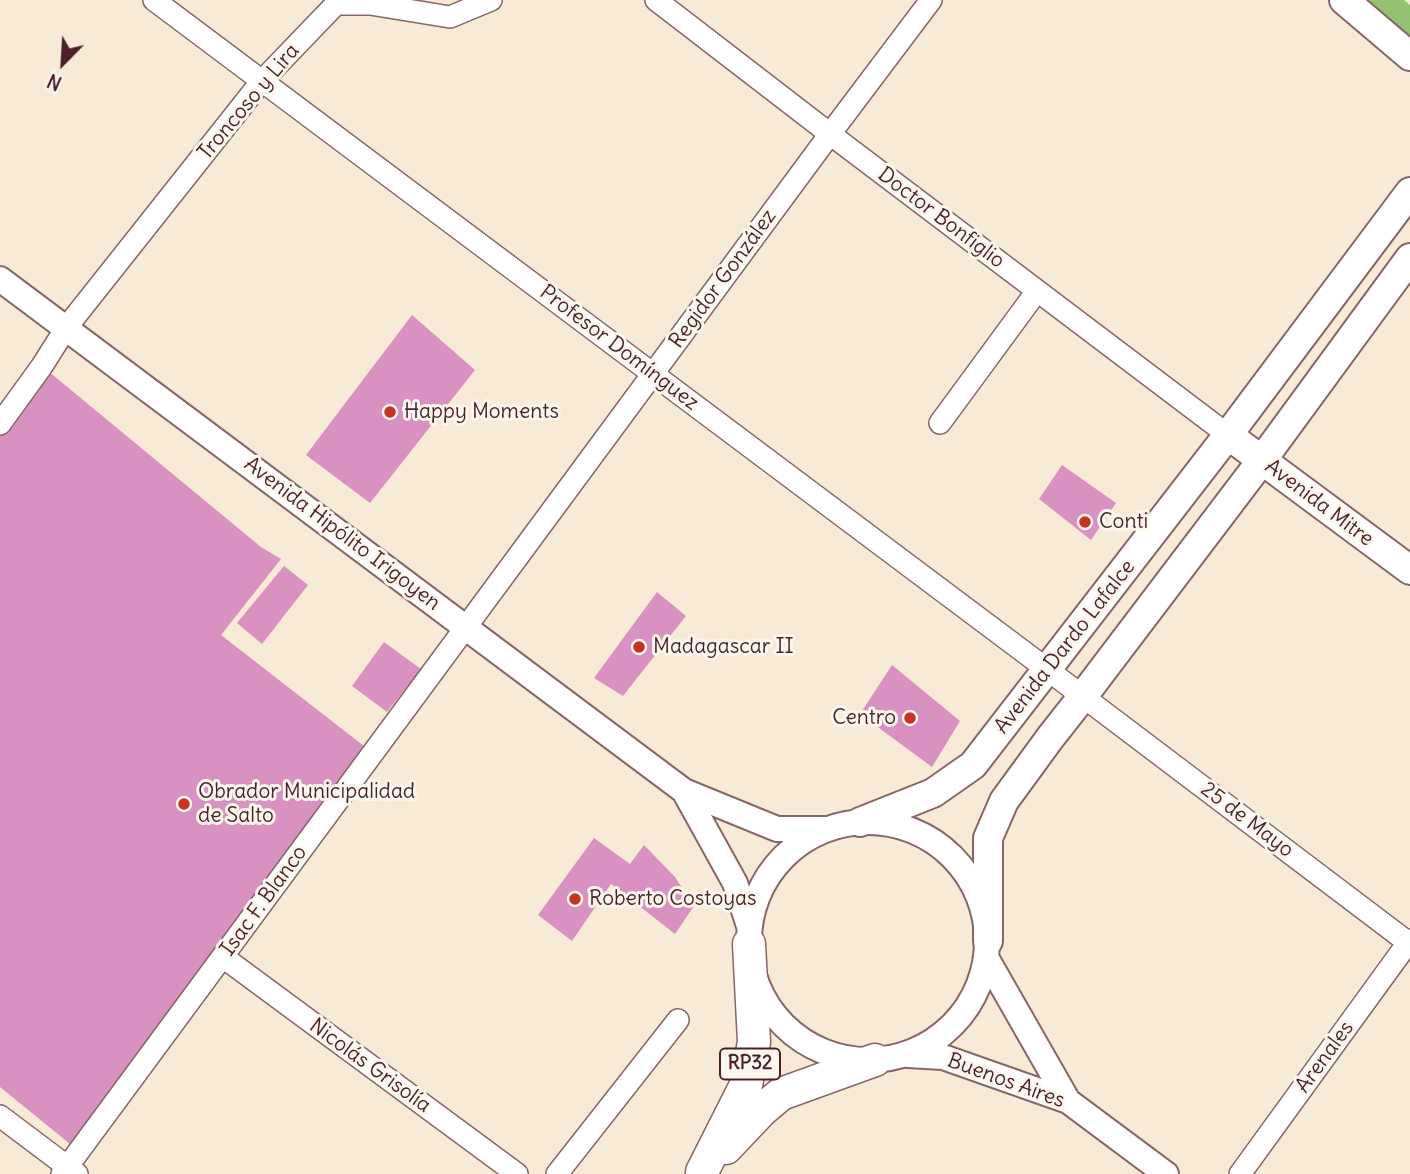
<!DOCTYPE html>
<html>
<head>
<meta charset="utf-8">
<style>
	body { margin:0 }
	#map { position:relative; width:1410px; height:1174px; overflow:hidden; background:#f7ebd7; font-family:Delius,sans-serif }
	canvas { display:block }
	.north { position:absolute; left:28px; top:28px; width:70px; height:70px; -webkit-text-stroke:5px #fbf7ec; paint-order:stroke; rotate:204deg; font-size:19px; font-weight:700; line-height:28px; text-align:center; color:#4a1f2b }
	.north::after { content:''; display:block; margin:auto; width:24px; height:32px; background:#4a1f2b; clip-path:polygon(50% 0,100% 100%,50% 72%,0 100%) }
</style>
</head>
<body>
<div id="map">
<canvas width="1410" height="1174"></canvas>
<div class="north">N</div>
</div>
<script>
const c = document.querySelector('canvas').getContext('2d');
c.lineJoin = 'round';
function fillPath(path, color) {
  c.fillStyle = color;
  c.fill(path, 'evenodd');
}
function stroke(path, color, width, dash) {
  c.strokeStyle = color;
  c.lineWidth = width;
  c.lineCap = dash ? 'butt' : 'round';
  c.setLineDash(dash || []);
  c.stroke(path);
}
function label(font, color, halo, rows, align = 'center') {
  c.font = font + ' Delius,sans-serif';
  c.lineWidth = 6;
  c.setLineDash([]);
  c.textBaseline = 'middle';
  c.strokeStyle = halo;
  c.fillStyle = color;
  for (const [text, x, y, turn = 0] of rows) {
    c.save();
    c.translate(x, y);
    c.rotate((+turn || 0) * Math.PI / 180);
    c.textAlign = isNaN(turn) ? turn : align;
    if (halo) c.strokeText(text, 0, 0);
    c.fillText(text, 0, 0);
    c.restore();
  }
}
const green = new Path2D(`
	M1367,0H1404L1410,5V38Z`);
const building = new Path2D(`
	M412,315L475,370L370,503L306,455Z
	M42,366L261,547L281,559L221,635L364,746L70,1144L0,1087V424Z
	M1062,465L1116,503L1091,540L1039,499Z
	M284,566L308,585L262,644L237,623Z
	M657,592L686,616L623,696L594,678Z
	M384,642L421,669L387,712L352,686Z
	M892,665L960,721L932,767L860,714Z
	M594,838L630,864L644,845L675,877L694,906L675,934L611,884L572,941L538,915Z`);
const minor = new Path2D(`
	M154,0L1048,670L1410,944
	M656,0L830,134L1228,435
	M940,423L1037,291
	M0,424L42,366L66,328L261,82L336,4H370L450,17L491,0
	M223,957L517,1174
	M0,1116L77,1174
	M62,1174L830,134L931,0
	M557,1174L678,1020
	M1240,1174L1410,940`);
const tertiary = new Path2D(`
	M0,279L684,791L777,829H826
	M684,791L735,883L749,926
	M749 941a119 119 0 1 1 238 0a119 119 0 1 1-238 0Z
	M988,961L1068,1101
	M908,1055L943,1057L1068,1101L1166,1174`);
const secondary = new Path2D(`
	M1344,0L1410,56
	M1228,435L1410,570
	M860,822L933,793L973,765L1228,435L1410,192
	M988,941V838L1004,801L1050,738L1083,696L1262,460L1410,258`);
const primary = new Path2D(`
	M726,1148L762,1110L781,1094L875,1060
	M702,1172L746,1085L754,1042L749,944`);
const markers = [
	[390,412,7,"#c8321e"],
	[1085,522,7,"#c8321e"],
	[639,647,7,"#c8321e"],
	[910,718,7,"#c8321e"],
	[184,804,7,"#c8321e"],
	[575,899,7,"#c8321e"]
];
const shields = [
	[750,1064,60]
];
const shieldNames = [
	["RP32",750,1064]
];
const streetNames = [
	["Troncoso y Lira",249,102,-50],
	["Doctor Bonfiglio",941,218,37],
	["Regidor González",723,279,-54],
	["Profesor Domínguez",619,348,37],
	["Avenida Mitre",1319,503,37],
	["Avenida Hipólito Irigoyen",342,534,37],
	["Avenida Dardo Lafalce",1065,647,-52],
	["25 de Mayo",1247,820,37],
	["Isac F. Blanco",264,901,-54],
	["Arenales",1325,1057,-54],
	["Nicolás Grisolía",370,1066,36],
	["Buenos Aires",1006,1081,20]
];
const poiNames = [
	["Happy Moments",404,412],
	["Conti",1099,522],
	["Madagascar II",653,647],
	["Centro",896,718,"right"],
	["Obrador Municipalidad",198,792],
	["de Salto",198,816],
	["Roberto Costoyas",589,899]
];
fillPath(green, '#93c271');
fillPath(building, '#d891c1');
stroke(minor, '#876667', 24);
stroke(tertiary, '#876667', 28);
stroke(secondary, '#876667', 32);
stroke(primary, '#876667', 35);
stroke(minor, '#fff', 21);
stroke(tertiary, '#fff', 24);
stroke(secondary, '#fff', 28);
stroke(primary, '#fff', 32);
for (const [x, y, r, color] of markers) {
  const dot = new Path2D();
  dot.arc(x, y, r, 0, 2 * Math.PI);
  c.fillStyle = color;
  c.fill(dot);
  stroke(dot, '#fbf7ec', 2.5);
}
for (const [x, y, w] of shields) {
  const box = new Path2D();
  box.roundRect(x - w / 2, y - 15.5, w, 31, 5);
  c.fillStyle = '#fbf7ec';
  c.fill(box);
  stroke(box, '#4a1f2b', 2);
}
label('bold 19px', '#4a1f2b', null, shieldNames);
label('21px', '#4a1f2b', '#fbf7ec', streetNames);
label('21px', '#4a1f2b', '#fbf7ec', poiNames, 'left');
</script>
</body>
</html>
